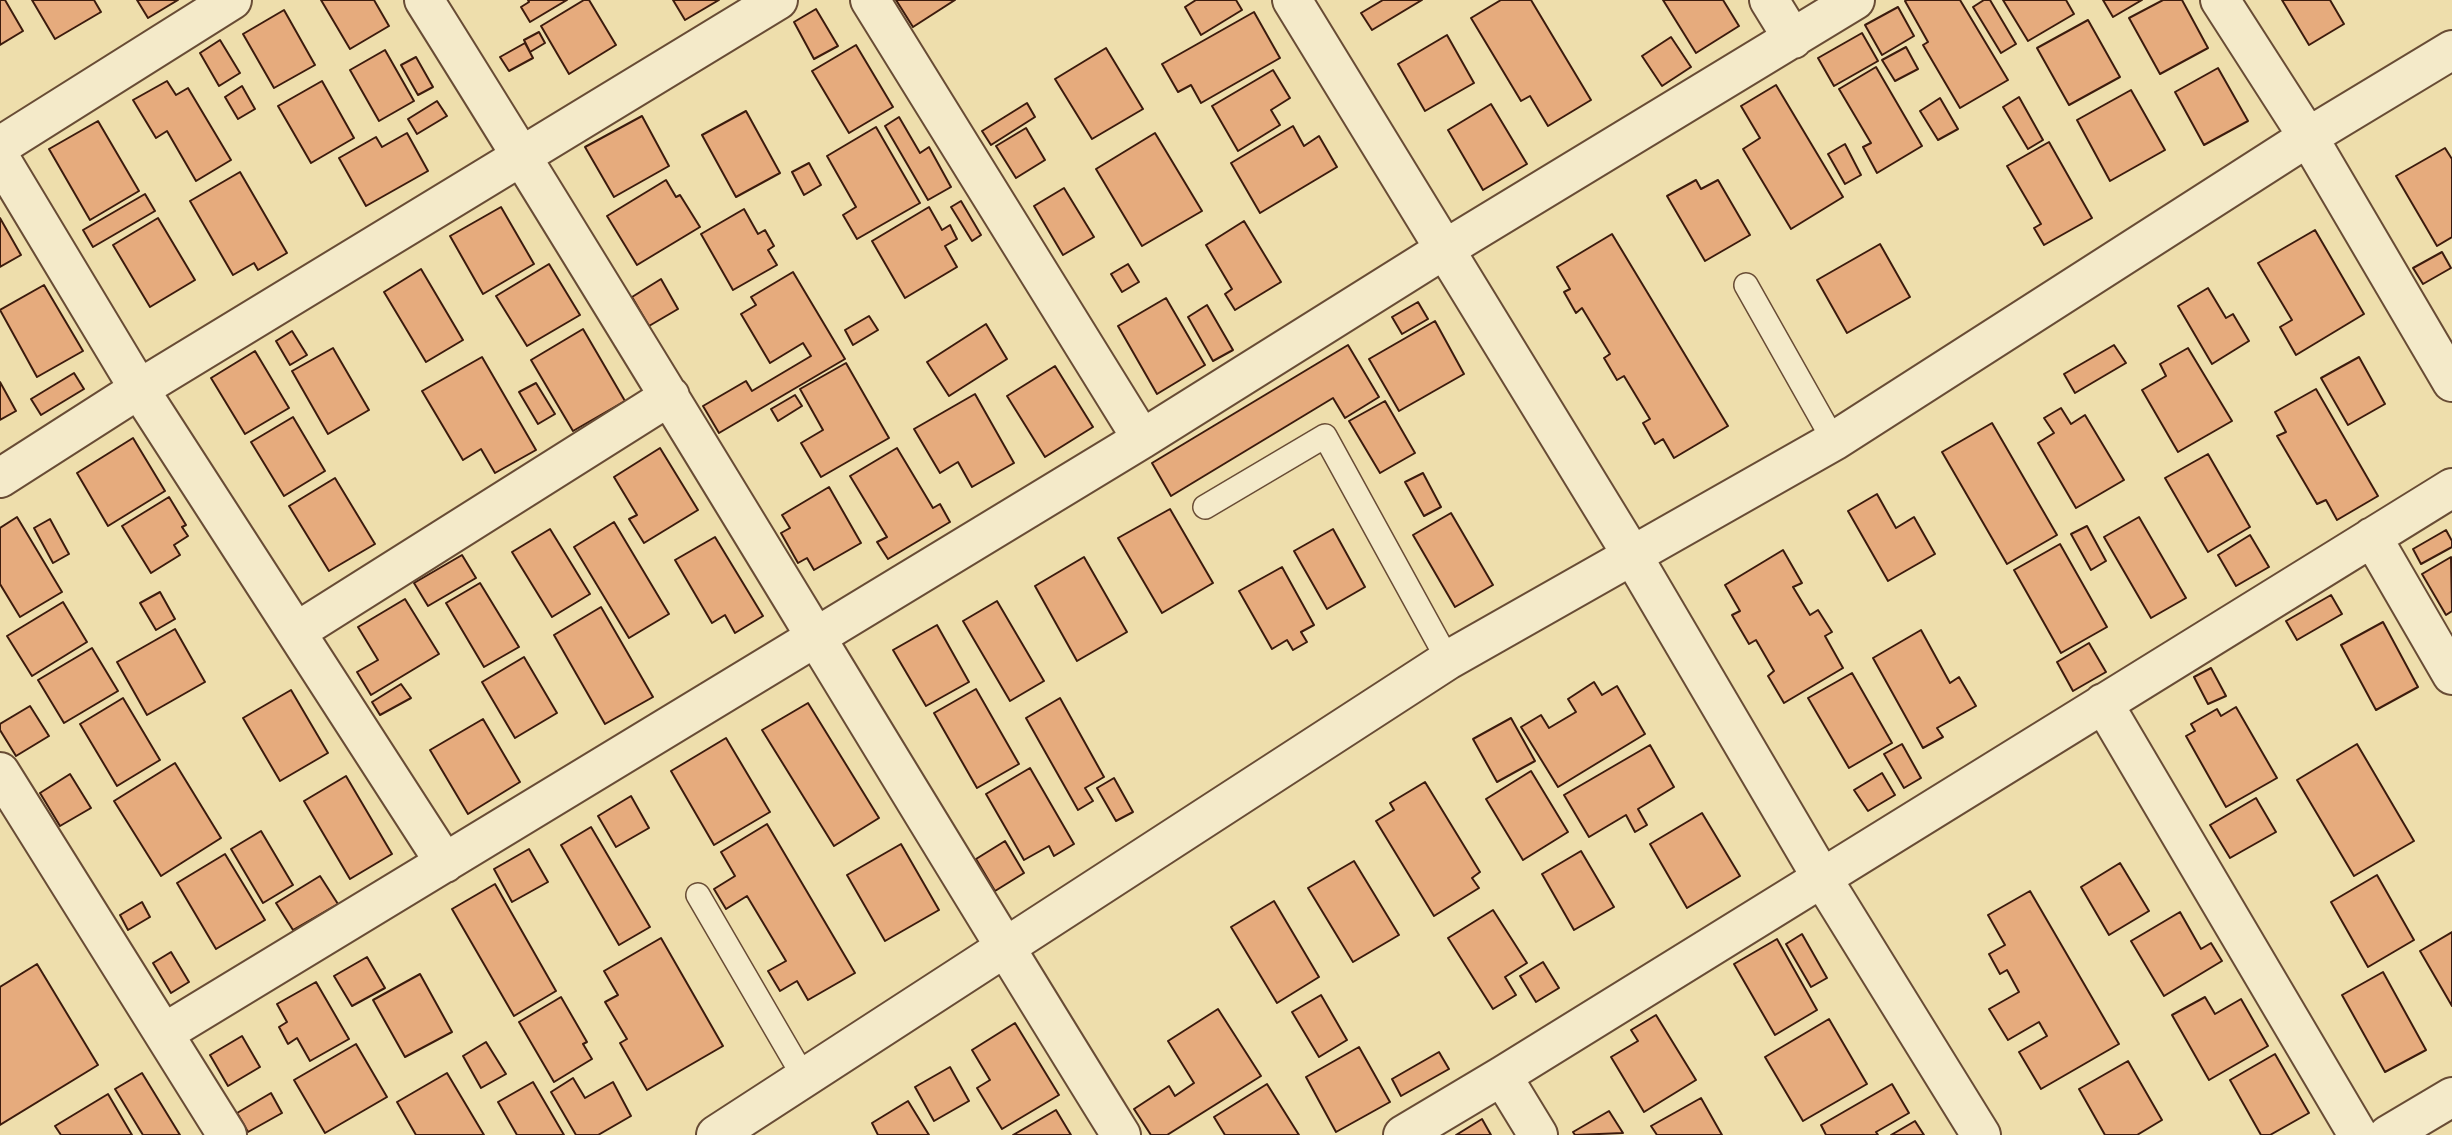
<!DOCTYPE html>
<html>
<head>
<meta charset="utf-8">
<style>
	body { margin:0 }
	canvas { display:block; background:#eedeac }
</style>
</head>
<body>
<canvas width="2452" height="1135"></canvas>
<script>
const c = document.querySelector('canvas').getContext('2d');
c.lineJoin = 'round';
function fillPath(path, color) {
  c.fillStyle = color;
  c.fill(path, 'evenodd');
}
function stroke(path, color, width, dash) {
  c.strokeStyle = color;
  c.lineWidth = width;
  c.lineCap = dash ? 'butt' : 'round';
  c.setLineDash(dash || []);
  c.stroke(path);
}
const building = new Path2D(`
	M0,0H5L23,31L0,45Z
	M32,0H94L101,12L55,39Z
	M137,0H178L148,18Z
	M321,0H374L389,26L350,49Z
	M528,0H567L530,22L521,7L529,2Z
	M584,0H589L616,45L569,74L541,26Z
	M673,0H719L685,20Z
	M896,0H955L913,27Z
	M1196,0H1236L1242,10L1201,35L1185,7Z
	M1383,0H1422L1372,30L1361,13Z
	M1501,0H1531L1591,100L1548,126L1530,96L1521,101L1471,18Z
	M1663,0H1723L1739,26L1696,53Z
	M1907,0H1960L2008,80L1960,108L1923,45L1928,42L1905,1Z
	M1984,0H1990L2016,44L2001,53L1973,7Z
	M2003,0H2066L2074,14L2028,41Z
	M2103,0H2142L2113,17Z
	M2163,0H2182L2208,48L2160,74L2129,18Z
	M2282,0H2330L2344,24L2309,45Z
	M1898,7L1914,36L1882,55L1865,25Z
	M816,9L838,46L814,59L794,22Z
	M284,10L315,65L274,88L243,34Z
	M1254,12L1280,58L1201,103L1191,85L1178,92L1162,64Z
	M2088,20L2120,77L2069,105L2037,48Z
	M539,32L545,43L530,52L524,40Z
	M1862,33L1878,61L1834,86L1818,58Z
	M1447,35L1474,83L1425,111L1398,64Z
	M1671,37L1691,67L1662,86L1642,56Z
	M220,40L240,73L219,86L200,53Z
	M525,43L533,58L509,71L500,57Z
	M856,45L893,107L849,133L812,71Z
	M1906,47L1918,69L1895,81L1882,60Z
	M1106,48L1143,109L1092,139L1055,79Z
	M385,50L414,101L379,121L350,70Z
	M416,57L433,87L418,95L401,65Z
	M1876,67L1922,146L1877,173L1863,147L1871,143L1839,89Z
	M2218,68L2248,121L2204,145L2175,92Z
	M1273,70L1290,98L1271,110L1280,125L1238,151L1212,106Z
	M167,81L176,95L188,88L231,160L196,181L167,131L156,138L133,100Z
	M322,81L354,138L311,163L278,106Z
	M1776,85L1843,197L1791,229L1743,149L1760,138L1741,106Z
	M242,86L255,109L238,119L225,97Z
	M2131,90L2165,150L2110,181L2077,120Z
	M2019,97L2043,140L2028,149L2003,107Z
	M1940,98L1958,129L1938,140L1920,111Z
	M437,101L447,116L417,134L408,119Z
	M1027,103L1035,117L991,145L982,131Z
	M1491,104L1527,164L1483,190L1448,130Z
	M746,111L780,173L736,197L702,135Z
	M642,116L669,166L614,197L585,147Z
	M899,117L920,153L929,147L951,187L928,200L885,126Z
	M98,121L139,191L90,220L49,149Z
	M1293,126L1304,146L1319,136L1337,167L1260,213L1231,163Z
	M876,127L920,203L857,239L843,215L856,207L827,156Z
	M1026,128L1045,160L1016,178L996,146Z
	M407,133L428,171L366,206L339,158L376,137L382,147Z
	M1155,133L1202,211L1142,246L1096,169Z
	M2049,142L2092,218L2044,245L2034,228L2041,224L2007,166Z
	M1845,144L1861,175L1845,184L1828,154Z
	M2445,148L2452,159V237L2437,246L2396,176Z
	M809,163L821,185L804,195L792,172Z
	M240,172L287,253L258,270L254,263L233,275L190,201Z
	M666,180L676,197L680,195L700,227L637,265L607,216Z
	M1696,180L1701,189L1718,180L1750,235L1705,261L1667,196Z
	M1064,188L1094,237L1063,255L1034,206Z
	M145,194L155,211L93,247L83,230Z
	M961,201L981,235L972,241L951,207Z
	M501,207L534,264L483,294L450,236Z
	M929,207L942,230L950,225L957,239L945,246L957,267L905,298L872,241Z
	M744,209L758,234L765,230L774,246L768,250L777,265L733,290L701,234Z
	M0,218L21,255L0,267Z
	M158,218L195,280L150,307L113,245Z
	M1244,221L1281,282L1235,310L1225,294L1232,289L1206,245Z
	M2315,230L2364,314L2296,355L2280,327L2292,320L2258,263Z
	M1612,234L1728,426L1674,458L1663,439L1655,444L1643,423L1650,419L1624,376L1617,380L1604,358L1610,354L1582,308L1576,313L1564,292L1570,289L1557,267Z
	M1880,244L1910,297L1847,333L1817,280Z
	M2442,252L2451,268L2423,284L2413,268Z
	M549,264L580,315L527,346L496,296Z
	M1128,264L1139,282L1122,292L1111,274Z
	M421,269L463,340L426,362L384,292Z
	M793,272L845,359L719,433L703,406L746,381L752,391L811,356L803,343L770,363L741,314L756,305L751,297Z
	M661,279L678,309L649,326L632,297Z
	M44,285L83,351L37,377L0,310Z
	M2208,288L2226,318L2233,314L2249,341L2212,364L2178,306Z
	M1166,298L1205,365L1157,394L1118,326Z
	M1418,302L1428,319L1402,334L1392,317Z
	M1207,305L1233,350L1213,361L1188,317Z
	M869,316L878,330L853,345L845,330Z
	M1435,321L1464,374L1399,411L1369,359Z
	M986,324L1007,359L949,396L927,362Z
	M583,329L625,401L573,431L531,360Z
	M292,331L307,355L290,365L276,341Z
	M1348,345L1379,397L1345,418L1333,398L1171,496L1152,463Z
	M2114,345L2126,363L2075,393L2064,374Z
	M333,348L369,410L328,434L292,371Z
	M2188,348L2232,421L2178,452L2142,390L2166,376L2160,364Z
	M255,351L289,408L245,434L211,378Z
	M482,357L536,450L495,473L481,449L463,460L422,391Z
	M2359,357L2385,404L2348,425L2321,378Z
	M846,363L889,438L821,477L801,443L823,430L800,389Z
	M1055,366L1093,427L1045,457L1007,396Z
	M74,373L84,389L41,415L31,399Z
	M0,382L16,411L0,420Z
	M536,383L555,414L538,424L519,392Z
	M2316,389L2378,496L2337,520L2326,500L2317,504L2277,436L2286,432L2275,412Z
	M975,394L1014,463L972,487L958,462L940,473L914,429Z
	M795,395L802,406L778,421L771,409Z
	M1385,401L1415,453L1380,473L1349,421Z
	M2061,408L2071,424L2085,415L2124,480L2076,508L2038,443L2054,433L2044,418Z
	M293,417L325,471L284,496L251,442Z
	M1992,423L2057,535L2007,564L1942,452Z
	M133,438L165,491L108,526L77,473Z
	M660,448L698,510L644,543L629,519L637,515L614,477Z
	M897,448L933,508L940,504L950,522L888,559L877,542L887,537L850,476Z
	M2208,454L2250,527L2208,552L2165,478Z
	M1423,473L1441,507L1424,516L1405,482Z
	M335,478L375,544L329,571L289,506Z
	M829,487L861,543L814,570L807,558L798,563L781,533L790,528L782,515Z
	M1877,494L1896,528L1914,517L1935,554L1888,581L1848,511Z
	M169,497L186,525L182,527L188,536L174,545L180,555L151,573L122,526Z
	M1170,509L1213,583L1162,613L1118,538Z
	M1451,513L1493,585L1455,607L1413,535Z
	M17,517L62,592L20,617L0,584V528Z
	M2139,517L2186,598L2151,618L2104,537Z
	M50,519L69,554L53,563L34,528Z
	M614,522L669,614L629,638L574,547Z
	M2087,526L2106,561L2091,570L2071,534Z
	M550,529L590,594L552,617L512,552Z
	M1333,529L1365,587L1327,609L1294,551Z
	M2446,530L2452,541V547L2421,564L2413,549Z
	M2250,535L2269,567L2236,586L2218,555Z
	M715,537L763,616L735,633L725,615L712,623L675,560Z
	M2060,544L2107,627L2061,653L2014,570Z
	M1783,550L1802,583L1793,587L1810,615L1818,610L1832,632L1825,636L1843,668L1784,703L1768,676L1774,671L1756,640L1749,644L1732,615L1740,611L1725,585Z
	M462,555L476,578L428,606L414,583Z
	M1084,557L1127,632L1077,661L1035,586Z
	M2451,557L2452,611L2446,615L2422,574Z
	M1282,567L1314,625L1301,632L1307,642L1293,650L1287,640L1272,649L1239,591Z
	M480,583L519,647L484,667L446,603Z
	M160,592L175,619L156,630L140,603Z
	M2331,595L2342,614L2297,640L2286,621Z
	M405,599L439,654L371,695L357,672L378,660L358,627Z
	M997,601L1044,681L1010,701L963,621Z
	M63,602L87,642L32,676L7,636Z
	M601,607L653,697L605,724L554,635Z
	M2383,622L2418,687L2376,710L2341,645Z
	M937,625L969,682L926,706L893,650Z
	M175,629L205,682L147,715L117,662Z
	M1921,630L1950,683L1959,677L1976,706L1937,728L1943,737L1923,748L1873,658Z
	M2089,643L2106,672L2073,691L2057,662Z
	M92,648L118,691L64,723L38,680Z
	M524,657L557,713L515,738L482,682Z
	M2211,668L2226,696L2208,704L2194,677Z
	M1852,673L1892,743L1849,768L1808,698Z
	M1594,682L1602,695L1617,686L1645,734L1558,787L1521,727L1541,715L1549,728L1576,712L1568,699Z
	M401,684L411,698L380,715L372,702Z
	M976,689L1019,764L977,788L934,713Z
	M291,690L328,753L280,781L243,718Z
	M123,698L160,760L117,786L80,724Z
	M1060,698L1104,777L1085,788L1093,801L1078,810L1026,718Z
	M808,703L879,818L834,846L762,730Z
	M30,706L49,736L16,756L0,730V724Z
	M2236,707L2277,778L2226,807L2186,736L2195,731L2191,724L2217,709L2221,716Z
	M1511,718L1535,761L1497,782L1473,739Z
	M483,719L520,782L468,814L430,750Z
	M726,738L770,812L714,845L671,771Z
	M1902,744L1921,778L1904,788L1884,754Z
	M2357,744L2414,841L2354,876L2297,780Z
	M1650,745L1674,787L1638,809L1647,825L1635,832L1626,815L1589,837L1564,795Z
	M175,763L221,838L161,876L114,801Z
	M1030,768L1074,844L1054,856L1049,846L1024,860L986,794Z
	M1531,771L1568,832L1523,860L1486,799Z
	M1882,773L1895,795L1868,811L1854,790Z
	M70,774L91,808L60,826L40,793Z
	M346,776L392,854L350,879L304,801Z
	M1114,778L1133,812L1116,821L1097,788Z
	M1425,782L1480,872L1472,878L1479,888L1434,916L1376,821L1394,810L1390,803Z
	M631,796L649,828L616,847L598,816Z
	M2256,798L2276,832L2230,858L2210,825Z
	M1702,813L1740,876L1687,908L1650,844Z
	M767,824L855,973L808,1000L797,981L780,991L768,971L786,961L747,896L726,909L714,889L735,876L721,852Z
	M591,827L650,927L619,945L561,845Z
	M261,831L293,885L263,903L231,849Z
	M1005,841L1024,873L995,891L976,859Z
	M901,844L939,910L885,941L847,875Z
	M529,849L548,882L512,902L494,869Z
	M1581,851L1614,907L1574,930L1542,874Z
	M225,854L265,920L216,949L177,883Z
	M1354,861L1399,935L1353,962L1308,888Z
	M2120,863L2149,911L2109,935L2081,887Z
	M2377,875L2414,940L2368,967L2331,902Z
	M320,876L338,904L293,930L276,903Z
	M495,884L556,991L514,1016L452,909Z
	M2030,891L2119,1044L2041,1089L2019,1052L2047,1036L2039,1022L2008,1040L1989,1009L2019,992L2007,970L2000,974L1989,954L2005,945L1988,915Z
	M1274,901L1319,977L1277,1003L1231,927Z
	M142,902L150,917L128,930L120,915Z
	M1493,910L1527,963L1505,977L1516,995L1493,1009L1448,938Z
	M2180,912L2201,949L2211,943L2222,961L2164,996L2131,941Z
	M2452,932V1006L2420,951Z
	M1802,934L1827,978L1811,987L1786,944Z
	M661,938L723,1046L647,1090L620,1043L627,1039L605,1002L618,995L604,971Z
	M1777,939L1817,1010L1775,1035L1734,964Z
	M171,952L189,982L171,993L153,963Z
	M367,957L385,988L352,1006L334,976Z
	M1543,962L1559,988L1536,1002L1520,976Z
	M37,964L98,1065L0,1125V987Z
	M2383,972L2426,1050L2385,1072L2342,995Z
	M420,974L452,1032L405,1057L373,1000Z
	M316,982L349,1039L310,1061L297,1038L288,1044L279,1027L287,1022L277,1004Z
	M1321,995L1347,1040L1319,1057L1292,1012Z
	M561,997L587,1042L583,1044L592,1059L554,1082L519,1022Z
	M2205,997L2215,1014L2241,999L2268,1046L2209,1080L2172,1015Z
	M1218,1009L1261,1076L1167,1135H1151L1134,1109L1169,1086L1175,1096L1194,1083L1168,1041Z
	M1656,1015L1696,1080L1644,1112L1611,1057L1638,1041L1631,1030Z
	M1829,1019L1867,1084L1803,1121L1765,1057Z
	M1015,1023L1059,1095L1002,1129L977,1088L990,1080L972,1050Z
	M242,1036L260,1067L228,1086L210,1055Z
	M486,1042L506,1074L481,1088L463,1056Z
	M356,1044L387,1097L325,1133L294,1080Z
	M1359,1047L1390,1102L1336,1132L1306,1077Z
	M1439,1052L1449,1069L1401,1096L1392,1079Z
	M2275,1054L2309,1113L2270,1135H2261L2230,1080Z
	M2128,1061L2162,1120L2137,1135H2105L2079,1089Z
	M950,1067L969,1101L934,1121L915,1087Z
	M142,1073L180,1135H143L115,1089Z
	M447,1073L484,1135H416L397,1102Z
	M573,1078L585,1098L613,1082L631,1116L598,1135H576L551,1092Z
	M533,1082L564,1135H517L498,1102Z
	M1267,1084L1299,1135H1225L1214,1117Z
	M1892,1084L1909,1113L1876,1132L1878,1135H1826L1821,1125Z
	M271,1093L282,1113L248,1132L237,1113Z
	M108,1094L132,1135H61L55,1126Z
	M1701,1098L1722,1135H1657L1651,1126Z
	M908,1101L929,1135H878L872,1123Z
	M1056,1110L1071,1135H1013Z
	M1609,1111L1623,1133L1575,1135L1573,1132Z
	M1482,1119L1491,1135H1456Z
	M1915,1121L1924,1135H1891Z`);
const lane = new Path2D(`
	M1746,285L1834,441
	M1205,507L1325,436L1448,660
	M698,895L805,1079`);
const street = new Path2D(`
	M424,0C660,376 887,758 1121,1135
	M870,0L1142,439
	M1292,0L1632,555L1822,878L1981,1135
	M1769,0L1793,39
	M2220,0L2308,137L2452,382
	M0,146L232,0
	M0,158L139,389L445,863
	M0,478L139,389L778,0
	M2372,537L2452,675
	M296,632L670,396
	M2103,703L2358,1135
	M0,772L227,1135
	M164,1033L1142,439L1445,249L1855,0
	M1502,1076L1538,1135
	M716,1135L1448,660L1834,441L2308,137L2452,50
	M1403,1135L1502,1076L2452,488
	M2388,1135L2452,1097`);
fillPath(building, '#e6ab7d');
stroke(building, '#3c1b0d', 2);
stroke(lane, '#684c35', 26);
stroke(street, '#684c35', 42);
stroke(lane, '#f4eac9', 23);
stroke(street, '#f4eac9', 38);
</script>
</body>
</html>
